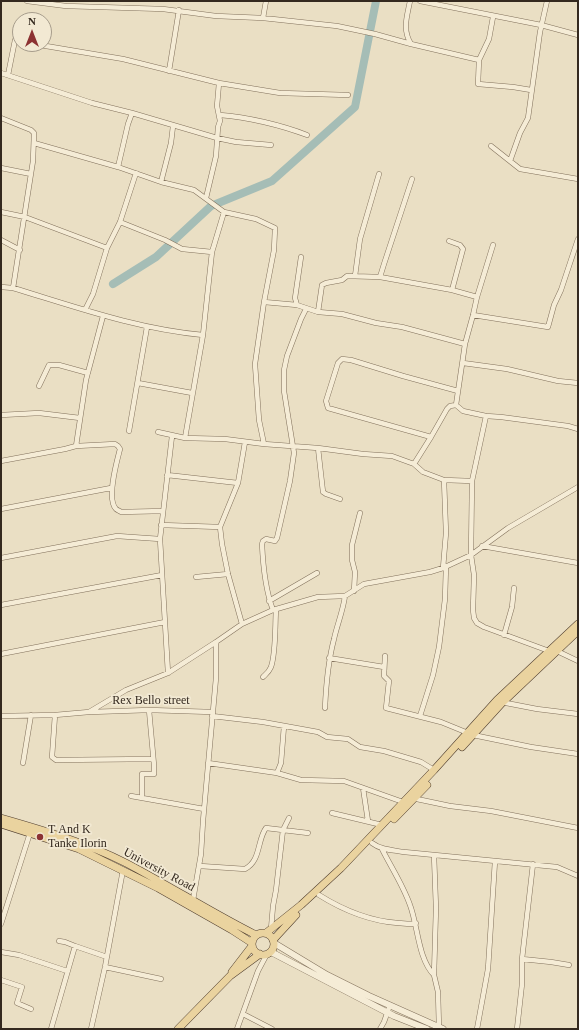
<!DOCTYPE html>
<html>
<head>
<meta charset="utf-8">
<style>
	body { margin:0 }
	#map { position:relative; width:579px; height:1030px; overflow:hidden; background:#eadfc4; font-family:"Times New Roman",serif }
	canvas { display:block }
	.frame { position:absolute; inset:0; border:2px solid #34291f; pointer-events:none }
	.north { position:absolute; left:12px; top:12px; width:40px; height:40px; box-sizing:border-box; background:#f2e9d3; border:1px solid #a69c8b; border-radius:50%; rotate:0deg; font-size:11px; font-weight:700; line-height:16px; text-align:center; color:#34291f }
	.north::after { content:''; display:block; margin:auto; width:14px; height:18px; background:#8c3232; clip-path:polygon(50% 0,100% 100%,50% 72%,0 100%) }
</style>
</head>
<body>
<div id="map">
<canvas width="579" height="1030"></canvas>
<div class="frame"></div>
<div class="north">N</div>
</div>
<script>
const c = document.querySelector('canvas').getContext('2d');
c.lineJoin = 'round';
function stroke(path, color, width, dash) {
  c.strokeStyle = color;
  c.lineWidth = width;
  c.lineCap = dash ? 'butt' : 'round';
  c.setLineDash(dash || []);
  c.stroke(path);
}
function label(font, color, halo, rows, align = 'center') {
  c.font = font + ' "Times New Roman",serif';
  c.lineWidth = 3.5;
  c.setLineDash([]);
  c.textBaseline = 'middle';
  c.strokeStyle = halo;
  c.fillStyle = color;
  for (const [text, x, y, turn = 0] of rows) {
    c.save();
    c.translate(x, y);
    c.rotate((+turn || 0) * Math.PI / 180);
    c.textAlign = isNaN(turn) ? turn : align;
    if (halo) c.strokeText(text, 0, 0);
    c.fillText(text, 0, 0);
    c.restore();
  }
}
const river = new Path2D(`
	M113,284L156,257L211,206L272,181L355,107L376,1`);
const minor = new Path2D(`
	M27,1L66,6L163,9L216,16L263,18L337,26L375,34L411,44
	M410,1C407,17 402,29 411,44L479,60
	M420,1L541,25L578,35
	M493,17L489,39L479,60L478,84L513,87L531,90
	M263,18L266,1
	M34,44L123,59L219,83L280,93L348,95
	M169,71L179,10
	M1,73L92,103L132,113L217,138L236,142L271,145
	M8,75L15,40L20,41
	M220,115C247,117 281,125 307,135
	M1,118L31,130L34,133L33,161L13,288
	M34,143L118,167L161,182L194,190L224,212L256,219L275,228L274,250L264,302L255,364L259,420L264,444L318,448L363,454L392,456L414,464L423,472L444,480L472,481
	M491,146L520,169L578,179
	M510,161L520,133L528,118L540,32L547,1
	M118,167L128,124L132,113
	M1,168L31,174
	M161,182L171,143L173,126
	M206,198L216,156L218,127L220,121L217,106L219,83
	M1,212L25,217L107,248
	M120,222L165,240L182,249L212,252
	M1,240L20,250
	M449,241L460,245L463,249L452,290
	M493,245L477,297L473,315L465,344L456,405L463,411L486,416L501,417L568,426L578,429
	M355,276L360,239L379,174
	M380,277L384,264L412,179
	M1,287L13,288C76,307 137,329 203,335
	M264,302L297,305L318,312L342,314L376,323L402,327L465,344
	M297,305L295,298L301,257
	M85,310L93,294L107,248L120,222L136,173
	M318,312L322,285L326,283L342,280L347,276L380,277L452,290L477,297
	M473,315L548,327L554,305L561,290L578,239
	M463,363L507,369L558,381L578,383
	M138,383L192,393
	M39,386L49,365H59L88,373
	M1,415L39,413L80,418
	M486,416L472,481L471,555L474,575L473,610L474,618L477,623L484,627L549,651
	M129,431L147,327
	M158,432L185,438L225,439L264,444
	M431,437L447,409L450,406L456,405
	M185,438L203,335L212,252L224,212
	M76,446L86,380L103,316
	M318,448L323,492L326,494L340,499
	M1,461L65,449L76,446L115,444L118,446L120,449C117,461 106,499 116,509C117,510 120,511 121,512L163,511
	M414,464L431,437L328,408L326,401L338,363L342,359L351,360L403,376L458,391
	M167,475L238,483L245,442
	M238,483L220,527L222,544L228,574L242,624
	M1,509L111,488
	M161,525L220,527
	M482,546L578,563
	M1,558L117,536L160,539
	M443,568L446,533L444,480
	M196,577L228,574
	M354,591L355,572L352,560V545L360,513
	M269,601L317,573
	M1,605L162,575
	M273,610C265,589 263,566 262,544L263,541L266,539L275,541L277,538L290,481L294,453L284,391V370L287,356L301,319L306,309
	M504,635L512,607L514,588
	M557,651L578,661
	M1,654L165,622
	M385,656L384,676L389,681L386,708L441,722L468,733
	M329,658L384,667
	M168,673L160,539L172,436
	M263,677C266,674 269,672 271,667C276,653 275,625 276,609
	M501,702L537,709L578,714
	M325,708C326,685 328,662 334,639C337,625 343,611 345,596
	M91,712L149,710L212,712
	M55,715L52,757L56,760L153,759
	M1,716L55,715L89,712L126,690L168,673L216,642L242,624L273,610L318,597L345,596L364,584L430,572L443,568L471,555L508,528L578,487
	M212,716L263,722L318,732L327,737L348,739L360,747L384,751L421,762L434,770
	M420,716L433,675L439,647L445,599L446,566
	M473,735L531,747L578,754
	M23,763L31,715
	M208,763L277,773L281,763L284,726
	M277,773L301,780L344,781L403,802
	M363,788L368,821
	M131,796L204,809
	M142,797V774H154V765L149,710
	M412,798L450,806L491,811L578,828
	M332,813L382,825
	M372,843C381,850 393,850 404,852L557,867L578,876
	M382,849C391,867 403,885 410,905C418,926 418,959 434,975
	M434,855L436,908L434,975L438,992L439,1028
	M200,866L245,869C261,861 257,840 266,828L308,833
	M319,895C343,910 369,921 398,923C404,923 410,925 416,923
	M193,900L201,854L203,821L216,678V642
	M1,924L30,833
	M271,929L273,906L276,890L283,830L289,818
	M59,941L65,942L75,946L107,957
	M1,952L19,955L67,971
	M522,959L551,962L569,965
	M105,967L161,979
	M1,980L22,987L17,1003L31,1009
	M243,1014L272,1029
	M51,1029L75,946
	M91,1029L105,967L123,870
	M237,1029L258,971L267,954
	M380,1029L384,1022L390,1005
	M477,1029L488,969L495,861
	M517,1029L522,984V959L533,864`);
const tertiary = new Path2D(`
	M274,943L327,975L369,996L443,1029
	M271,952L394,1016L427,1029`);
const primary = new Path2D(`
	M462,747L502,703L578,631
	M1,818C43,830 87,843 126,863C170,886 212,913 256,935
	M394,819L427,785
	M1,824L79,849L158,888L232,930L252,943
	M266,933L301,905L341,868L434,770L497,700L578,624
	M252 944a11 11 0 1 1 22 0a11 11 0 1 1-22 0Z
	M273,940L296,915
	M232,972L252,946
	M178,1029L230,976L260,954`);
const markers = [
	[40,837,4,"#8c3232"]
];
const streetNames = [
	["Rex Bello street",151,701],
	["University Road",159,870,28]
];
const poiNames = [
	["T And K",48,830],
	["Tanke Ilorin",48,844]
];
stroke(river, '#a5bdb6', 8);
stroke(minor, '#82715c', 5.5);
stroke(tertiary, '#82715c', 7);
stroke(primary, '#513f30', 8);
stroke(minor, '#f5ecd6', 4.5);
stroke(tertiary, '#f5ecd6', 6);
stroke(primary, '#ead39f', 7);
for (const [x, y, r, color] of markers) {
  const dot = new Path2D();
  dot.arc(x, y, r, 0, 2 * Math.PI);
  c.fillStyle = color;
  c.fill(dot);
  stroke(dot, '#f2e9d3', 1.5);
}
label('12px', '#34291f', '#f2e9d3', streetNames);
label('12px', '#34291f', '#f2e9d3', poiNames, 'left');
</script>
</body>
</html>
